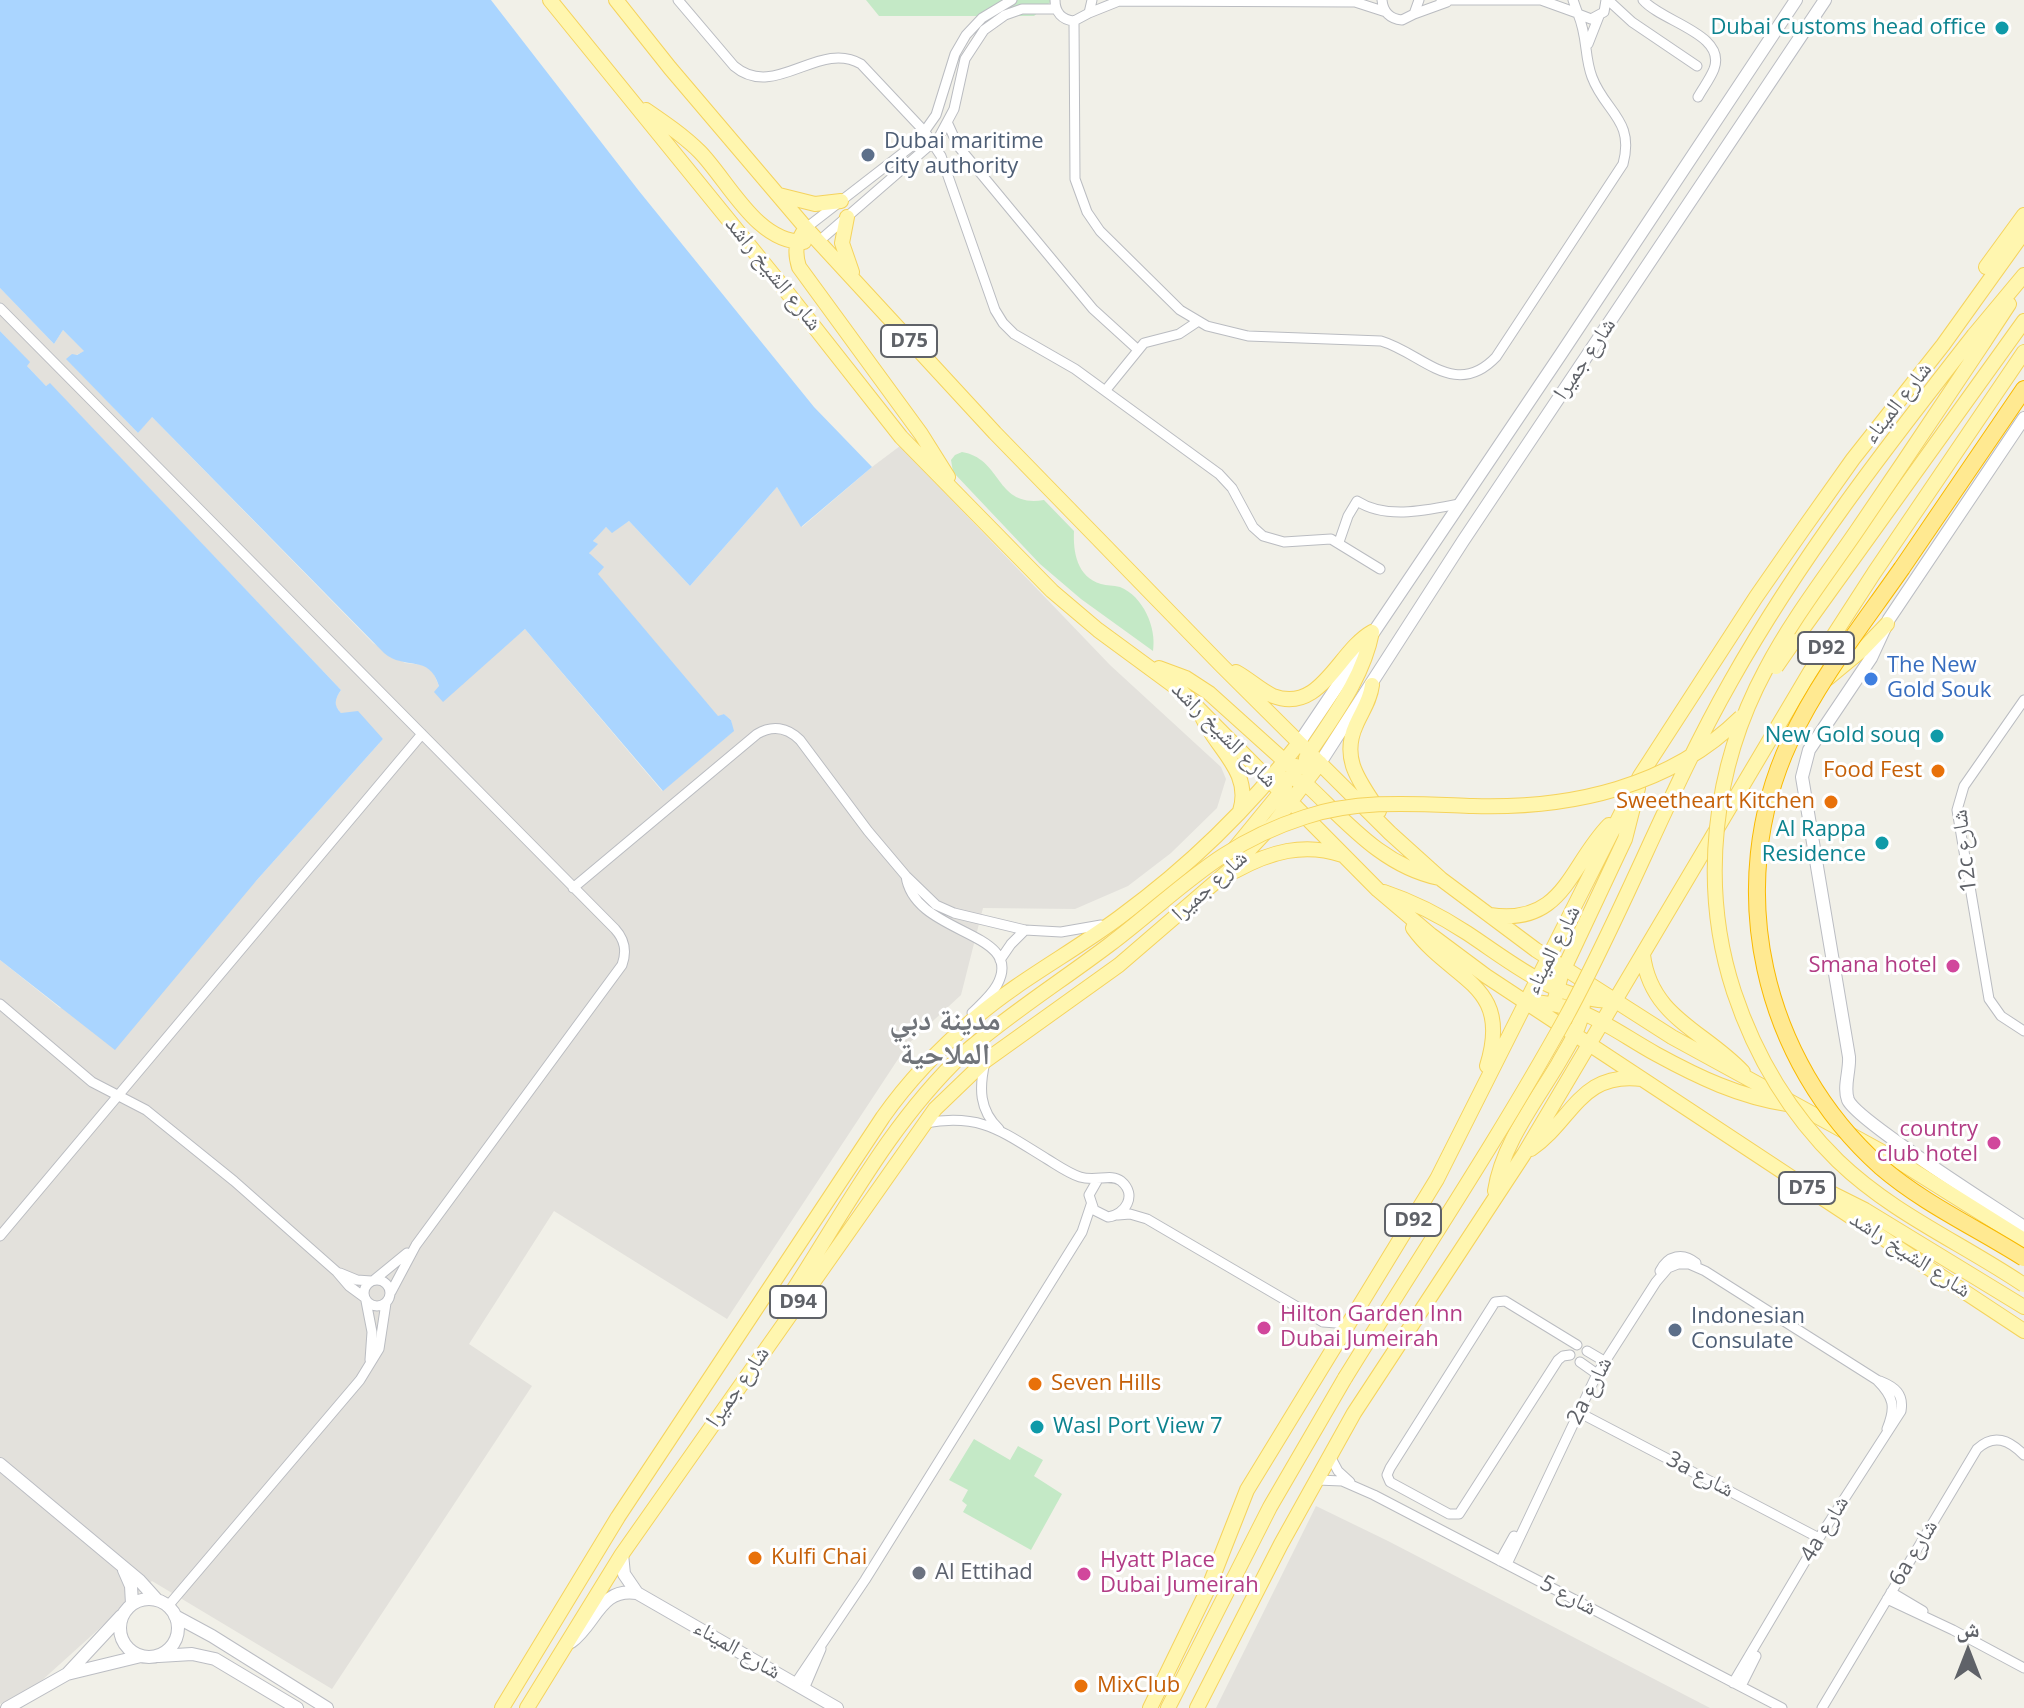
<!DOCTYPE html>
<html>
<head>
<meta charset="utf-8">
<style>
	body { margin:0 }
	#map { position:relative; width:2024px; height:1708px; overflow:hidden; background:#f1f0e8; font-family:"Open Sans","Noto Naskh Arabic",sans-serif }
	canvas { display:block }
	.north { position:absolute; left:1928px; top:1612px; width:80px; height:80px; -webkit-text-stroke:6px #fff; paint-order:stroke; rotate:0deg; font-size:22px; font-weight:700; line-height:32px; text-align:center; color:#5f6268 }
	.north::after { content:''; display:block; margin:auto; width:28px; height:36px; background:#5f6268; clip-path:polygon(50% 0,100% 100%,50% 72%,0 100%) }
</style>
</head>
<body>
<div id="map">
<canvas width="2024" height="1708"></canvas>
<div class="north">ش</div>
</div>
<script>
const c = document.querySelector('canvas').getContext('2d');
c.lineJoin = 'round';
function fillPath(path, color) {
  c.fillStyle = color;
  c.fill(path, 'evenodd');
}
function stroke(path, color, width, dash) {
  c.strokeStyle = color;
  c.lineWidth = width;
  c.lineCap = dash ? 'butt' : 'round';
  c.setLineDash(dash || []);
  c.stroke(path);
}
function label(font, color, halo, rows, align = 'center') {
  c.font = font + ' "Open Sans","Noto Naskh Arabic",sans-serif';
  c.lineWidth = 6;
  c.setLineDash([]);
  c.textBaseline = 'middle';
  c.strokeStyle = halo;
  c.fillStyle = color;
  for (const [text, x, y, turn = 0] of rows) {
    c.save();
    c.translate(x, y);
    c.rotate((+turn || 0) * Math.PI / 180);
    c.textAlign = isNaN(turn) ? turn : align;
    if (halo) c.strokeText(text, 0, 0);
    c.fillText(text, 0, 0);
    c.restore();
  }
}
const industrial = new Path2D(`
	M0,288L54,344L63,330L85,351L67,359L138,433L151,416L373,643L405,663L425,665L433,672L439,686L508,643L525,629L662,791L733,731L731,720L724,714L718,717L597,574L589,552L597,544L593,541L599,533L606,527L612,532L629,521L690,586L777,487L802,527L872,467L900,446L1110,665L1221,767L1226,779L1217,808L1171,853L1128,886L1075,909L983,908L961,995L908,1044L727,1319L554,1211L469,1344L532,1386L332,1689L152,1581L39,1683L0,1704V960L60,1008L256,881L383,739L350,714L341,713L336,707L335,700L341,690L50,384L46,386L26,365L29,362L0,331Z
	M1316,1506L1388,1541L1710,1708H1216Z`);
const green = new Path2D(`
	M866,0H1053L1034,16H879Z
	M962,452C1003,459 995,508 1044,500L1074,531C1073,552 1077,577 1101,584C1107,586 1113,585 1120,587C1143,596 1157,628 1153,651L1081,599L1040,564L953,472L951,460L955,455Z
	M974,1439L1010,1460L1018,1446L1043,1460L1034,1476L1062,1494L1031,1550L963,1512L967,1505L962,1501L968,1490L949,1480Z`);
const water = new Path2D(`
	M0,0H491L639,191L814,407L872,467L801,527L777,487L690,586L629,521L612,533L606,527L593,541L598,544L589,553L604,567L598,574L718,716L724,714L731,720L734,731L663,791L525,629L443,702L434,692L439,686C429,653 405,671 384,653L152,417L138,433L66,359L72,354L77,355L84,351L63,330L54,344L0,288Z
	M0,331L30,362L27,366L46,386L50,383L341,690C335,699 333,705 341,713L358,711L383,739L256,881L115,1050L0,960Z`);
const street = new Path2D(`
	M678,0L734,66C775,101 819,39 861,64L925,132L941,156L995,310L1003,323L1014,334L1075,369L1219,474L1232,488L1253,527L1263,536L1284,542L1331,539L1380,569
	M1055,0C1055,12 1062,20 1074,21L1089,13L1092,0
	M1382,0C1383,12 1390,19 1402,20L1414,14L1419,0
	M1441,0H1543
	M1541,0L1577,13
	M1573,0L1578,14L1591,19L1604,12L1606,0
	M1608,0L1632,22L1697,66
	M1643,0C1662,22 1727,34 1714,69C1710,79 1703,88 1698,97
	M1089,13L1119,1L1355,2L1386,12
	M1414,14L1447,2
	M1074,21L1075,179L1087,212L1100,231L1180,310L1207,326L1248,336L1381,341C1422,353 1455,400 1496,357L1623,164C1635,120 1605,112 1592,77C1584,56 1588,38 1578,14
	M1588,44L1599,16
	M948,124L958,146L1093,309L1137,349
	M806,228L917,142L936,115L955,54L966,35L982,18L1012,0
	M818,242L939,137L954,109L965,59L984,30L1005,15L1022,9H1056
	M0,308L615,929C625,940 627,951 622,965L416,1245L391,1292
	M1105,391L1144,343L1179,334L1197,322
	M1339,542L1348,516L1357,501C1386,520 1428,510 1459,504
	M2024,700L1964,786L1957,810L1989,999L2001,1016L2024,1031
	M906,876C914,936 1027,930 997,985C991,996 980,1005 972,1013
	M573,888L757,734C772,725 787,727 800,740L868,831L906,876L936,905L954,913L1025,930L1061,932L1101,925
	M1000,960L1011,944L1025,930
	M0,1004L92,1082L146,1110L234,1181L337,1272L349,1286L364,1297
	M985,1062C979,1088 979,1110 999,1129
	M925,1123C981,1113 1001,1131 1047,1159C1057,1165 1068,1173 1080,1177C1096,1182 1111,1173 1121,1181C1138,1195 1125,1215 1108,1217L1094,1210L1089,1195L1097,1181
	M1118,1215L1130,1214L1147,1219L1323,1322L1349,1324
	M0,1236L422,734
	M1660,1271C1668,1255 1683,1252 1696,1263
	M340,1273L357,1280L371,1281
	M364 1293a13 13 0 1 1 26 0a13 13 0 1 1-26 0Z
	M374,1280L407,1253
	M366,1301L372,1332L370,1360
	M1587,1351L1604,1361
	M1570,1355L1563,1356L1558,1360L1459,1514H1449L1390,1482L1387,1475L1390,1468L1495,1302L1505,1301L1577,1345
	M1580,1362L1597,1374
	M1580,1413L1819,1538
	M1330,1456L1338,1471L1350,1482
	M1317,1480L1342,1481L1374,1495L1782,1708
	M1500,1561L1514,1536
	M1507,1564L1597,1374L1656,1282L1668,1268L1678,1264H1689L1705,1271L1877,1380C1894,1397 1896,1407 1887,1429
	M1891,1592L1923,1611
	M1887,1599L1953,1630L2024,1668
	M168,1606L360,1380L379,1349L386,1303
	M1733,1683L1819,1538L1901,1411C1904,1394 1895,1387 1880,1381
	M795,1684L865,1580L1082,1232L1091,1205
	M1741,1686L1756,1656
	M804,1689L821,1649
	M1822,1708L1977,1449C1994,1433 2009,1440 2024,1455`);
const secondary = new Path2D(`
	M2024,418L1889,619L1871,658L1809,750L1802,777L1849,1057C1850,1071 1843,1087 1848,1100C1857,1121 1996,1208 2024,1227
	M1299,743L1561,354L1796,0
	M1320,763L1463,541L1825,0
	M0,1464L139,1580L157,1600
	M622,1554L624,1574L637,1593L837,1708
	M124,1570L131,1586L132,1604
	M120 1628a29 29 0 1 1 58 0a29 29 0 1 1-58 0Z
	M175,1616L212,1636L327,1708
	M571,1642C596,1624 600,1587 637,1593
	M159,1656L192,1654L215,1659L297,1708
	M68,1673L121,1616
	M7,1708L67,1674L141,1656`);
const primary = new Path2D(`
	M550,0L779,282L901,437L1052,591L1098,630L1181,691L1378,890L1431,935L1486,976L2024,1331
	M616,0L670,68L806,228L995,433L1221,665L1390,833L1441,879L1536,950L1672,1037L1895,1159L2024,1240
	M646,110C665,123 684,136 700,152C729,182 757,243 804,242
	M779,195L815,204L841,201
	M847,217L842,243L852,272
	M806,228C796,242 794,251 799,267L921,434L948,477
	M1986,267L2024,215
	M1974,335L2024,275
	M1984,342L2009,304
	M1794,641L2024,321
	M1159,668L1186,678L1209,693L1289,765L1307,768L1320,763
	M1236,672C1249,679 1260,690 1273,696C1321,714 1338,651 1372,632
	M1828,678L1863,649L1887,624
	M1372,685C1370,701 1362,711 1356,725C1340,760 1361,783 1379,811
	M1200,712C1213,747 1253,770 1240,811
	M1306,758C1332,718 1363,679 1372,632
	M1270,780L1291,778L1305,783C1346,821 1382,866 1439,878
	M1235,848L1285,787
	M1235,871C1270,852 1304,842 1342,855
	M1384,892C1414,902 1441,916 1467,933C1514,964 1556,1001 1615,1001
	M1490,915C1564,926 1569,866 1609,825
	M1413,928C1452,982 1513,983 1487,1066
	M1643,955C1651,1018 1705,1031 1743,1072
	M1555,999L1561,975L1625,839L1638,788
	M1527,1002C1582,1002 1611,1029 1656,1054C1698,1077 1740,1097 1787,1104
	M1531,1149C1573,1120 1580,1071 1642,1079
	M1823,1189L1865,1210L2024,1307
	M1495,1191C1502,1145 1534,1104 1558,1064C1569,1044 1583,1026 1583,1002
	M781,1309C839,1222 886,1127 963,1054
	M502,1708L618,1517L883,1117C909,1080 940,1048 975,1018C1019,980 1073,952 1120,917C1187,868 1249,808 1299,743
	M527,1708L622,1554L935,1109L985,1061L1119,965L1234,866L1275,822L1320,763
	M1150,1708L1208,1589L1247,1490L1437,1179L1640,776L1756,597L1804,528L1853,459L1943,345L2024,232
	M1168,1708L1270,1507L1345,1378
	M1197,1708L1281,1544L1354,1413L1524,1154L1810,672L1874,573L2024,352`);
const highway = new Path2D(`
	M1902,568L2024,389`);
const primaryBridge = new Path2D(`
	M1984,342C1942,405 1899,469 1856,532C1825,577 1791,621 1766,669C1713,767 1699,886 1734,992C1755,1055 1790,1114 1838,1161C1893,1214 1962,1243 2024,1285
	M1776,667L1794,641
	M963,1054C1009,1014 1060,982 1109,945C1179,892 1217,845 1305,817C1359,799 1417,804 1473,806C1571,809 1670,787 1741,717
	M1345,1378C1419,1258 1498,1140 1566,1017C1626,907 1670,788 1731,681C1800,558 1887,446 1974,335`);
const highwayBridge = new Path2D(`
	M1902,568C1863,624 1819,679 1790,741C1722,887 1762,1061 1881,1167C1924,1204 1977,1228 2024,1258`);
const markers = [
	[2002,28,8,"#0f9aa8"],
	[868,155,8,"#5c6f8a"],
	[1871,679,8,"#3f7fe0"],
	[1937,736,8,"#0f9aa8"],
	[1938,771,8,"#e8710a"],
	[1831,802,8,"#e8710a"],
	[1882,843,8,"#0f9aa8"],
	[1953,966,8,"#d1479c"],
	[1994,1143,8,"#d1479c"],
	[1264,1328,8,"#d1479c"],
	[1675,1330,8,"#5c6f8a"],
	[1035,1384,8,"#e8710a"],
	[1037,1427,8,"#0f9aa8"],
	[755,1558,8,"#e8710a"],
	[919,1573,8,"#6b7280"],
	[1084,1574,8,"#d1479c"],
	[1081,1686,8,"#e8710a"]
];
const shields = [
	[909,341,56],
	[1826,648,56],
	[1807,1188,56],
	[1413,1220,56],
	[798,1302,56]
];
const shieldNames = [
	["D75",909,341],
	["D92",1826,648],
	["D75",1807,1188],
	["D92",1413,1220],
	["D94",798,1302]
];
const cultureNames = [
	["Dubai Customs head office",1986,28],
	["New Gold souq",1921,736],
	["Al Rappa",1866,830],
	["Residence",1866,855],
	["Wasl Port View 7",1053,1427,"left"]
];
const serviceNames = [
	["Dubai maritime",884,142],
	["city authority",884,167],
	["Indonesian",1691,1317],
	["Consulate",1691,1342]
];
const streetNames = [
	["شارع الشيخ راشد",773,274,51],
	["شارع جميرا",1585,359,-56],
	["شارع الميناء",1898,403,-52],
	["شارع الشيخ راشد",1224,735,45],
	["12c شارع",1965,851,-97],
	["شارع جميرا",1210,886,-42],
	["شارع الميناء",1553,950,-63],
	["شارع الشيخ راشد",1910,1255,33],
	["شارع جميرا",738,1387,-55],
	["2a شارع",1590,1391,-63],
	["3a شارع",1700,1475,28],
	["4a شارع",1825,1529,-59],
	["6a شارع",1914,1553,-59],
	["شارع 5",1568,1596,28],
	["شارع الميناء",737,1650,30]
];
const shopNames = [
	["The New",1887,666],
	["Gold Souk",1887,691]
];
const foodNames = [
	["Food Fest",1922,771,"right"],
	["Sweetheart Kitchen",1815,802,"right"],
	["Seven Hills",1051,1384],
	["Kulfi Chai",771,1558],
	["MixClub",1097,1686]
];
const hotelNames = [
	["Smana hotel",1937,966],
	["country",1978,1130],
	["club hotel",1978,1155],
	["Hilton Garden Inn",1280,1315,"left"],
	["Dubai Jumeirah",1280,1340,"left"],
	["Hyatt Place",1100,1561,"left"],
	["Dubai Jumeirah",1100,1586,"left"]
];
const worshipNames = [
	["Al Ettihad",935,1573]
];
const districtNames = [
	["مدينة دبي",945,1021],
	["الملاحية",945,1055]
];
fillPath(industrial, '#e3e1dc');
fillPath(green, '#c4e9c6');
fillPath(water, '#aad5ff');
stroke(street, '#babcc1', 11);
stroke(secondary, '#bbbdc3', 14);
stroke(primary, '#f5d35d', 16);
stroke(highway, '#f9b900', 18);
stroke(street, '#fff', 9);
stroke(secondary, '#fff', 12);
stroke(primary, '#fff6af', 14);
stroke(highway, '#ffe991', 16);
stroke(primaryBridge, '#f5d35d', 16, []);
stroke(highwayBridge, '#f9b900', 18, []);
stroke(primaryBridge, '#fff6af', 14);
stroke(highwayBridge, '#ffe991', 16);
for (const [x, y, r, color] of markers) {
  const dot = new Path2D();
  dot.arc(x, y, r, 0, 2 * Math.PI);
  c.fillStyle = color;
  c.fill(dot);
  stroke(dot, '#fff', 3);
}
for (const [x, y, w] of shields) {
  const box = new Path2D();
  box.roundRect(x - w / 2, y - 16, w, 32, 6);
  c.fillStyle = '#fff';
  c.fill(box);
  stroke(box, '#5f6268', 2);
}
label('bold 20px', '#5f6268', null, shieldNames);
label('22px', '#0d838f', '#fff', cultureNames, 'right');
label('22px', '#4e5e75', '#fff', serviceNames, 'left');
label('22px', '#5f6268', '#fff', streetNames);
label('22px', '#366cbe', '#fff', shopNames, 'left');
label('22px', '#c56008', '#fff', foodNames, 'left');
label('22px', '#b23c85', '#fff', hotelNames, 'right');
label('22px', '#5b616d', '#fff', worshipNames, 'left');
label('bold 30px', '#70747a', '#fff', districtNames);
</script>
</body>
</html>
